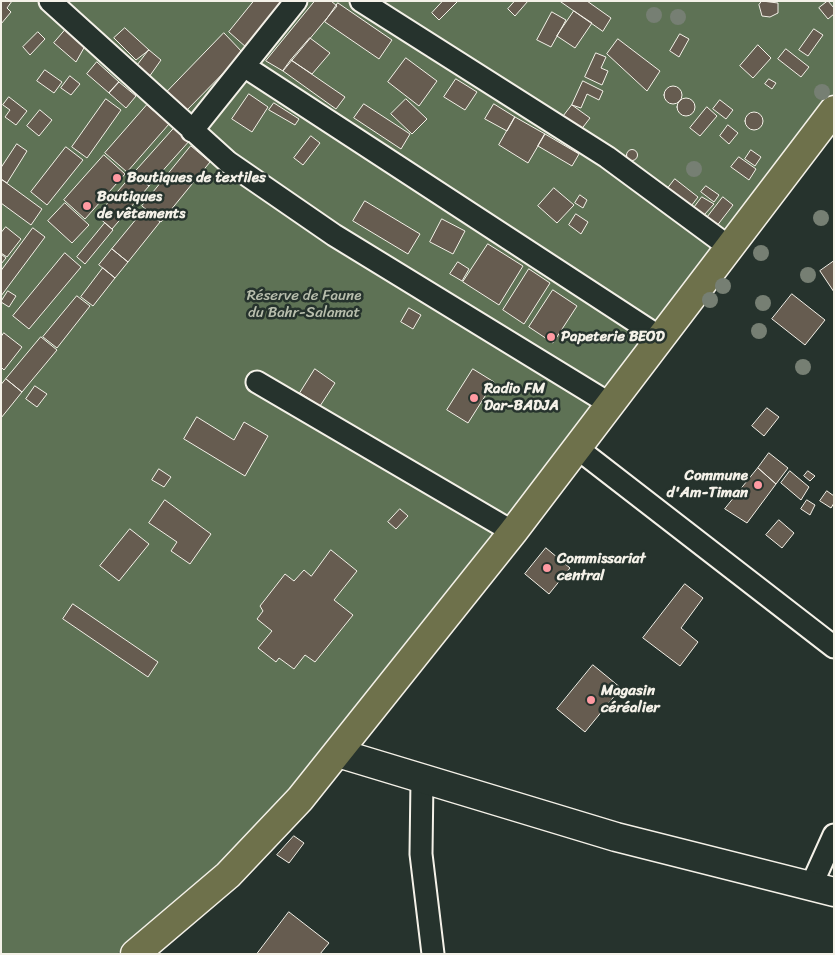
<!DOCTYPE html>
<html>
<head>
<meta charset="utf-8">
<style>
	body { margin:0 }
	#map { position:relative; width:835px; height:955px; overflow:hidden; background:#26332d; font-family:Sriracha,sans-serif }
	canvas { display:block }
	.frame { position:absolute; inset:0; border:2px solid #f4f1e8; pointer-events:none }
</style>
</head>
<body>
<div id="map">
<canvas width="835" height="955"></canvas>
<div class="frame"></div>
</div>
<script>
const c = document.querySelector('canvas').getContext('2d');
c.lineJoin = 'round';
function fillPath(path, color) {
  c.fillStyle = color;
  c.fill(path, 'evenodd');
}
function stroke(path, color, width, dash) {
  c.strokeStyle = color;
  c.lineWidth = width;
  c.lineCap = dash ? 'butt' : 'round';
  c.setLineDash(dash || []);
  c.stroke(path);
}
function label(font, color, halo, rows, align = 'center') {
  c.font = font + ' Sriracha,sans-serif';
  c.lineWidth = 5;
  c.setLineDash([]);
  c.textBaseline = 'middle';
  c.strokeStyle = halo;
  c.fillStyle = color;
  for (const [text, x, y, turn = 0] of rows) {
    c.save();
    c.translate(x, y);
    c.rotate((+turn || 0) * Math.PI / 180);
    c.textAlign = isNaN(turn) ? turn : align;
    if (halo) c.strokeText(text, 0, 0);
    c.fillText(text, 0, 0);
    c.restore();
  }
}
const green = new Path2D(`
	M1,1H834V111L228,875L117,954H1Z`);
const building = new Path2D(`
	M1,1H12L7,8L11,12L1,24Z
	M254,1H285L247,48L229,32Z
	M315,1H331L337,6L283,71L266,61Z
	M443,1H458L439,20L432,13Z
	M515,1H528L515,16L508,9Z
	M560,1H587L611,18L603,31Z
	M762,1L778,3V13L770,17L762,16L759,5Z
	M828,1L834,8V14L828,19L819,8Z
	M338,3L392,40L379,59L325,22Z
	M574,11L592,23L575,48L557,36Z
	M552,12L566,20L551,47L537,40Z
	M125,28L149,50L136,60L114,38Z
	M66,29L85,46L76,62L54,43Z
	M814,29L823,35L808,56L799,50Z
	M38,32L45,39L30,55L23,47Z
	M224,33L243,53L184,113L165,94Z
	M680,34L689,39L679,57L670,51Z
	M310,38L330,53L312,74L291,60Z
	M618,39L660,71L647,91L607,54Z
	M758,45L771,58L753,78L740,66Z
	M786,49L809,67L801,77L778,59Z
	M149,50L161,60L149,77L136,67Z
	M596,53L606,57L601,68L608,71L602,85L585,77Z
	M406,58L437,81L419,106L388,82Z
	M291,60L345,97L336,109L283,71Z
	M97,62L119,82L109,93L87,74Z
	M45,70L62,82L54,93L37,81Z
	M70,76L80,84L71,95L61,88Z
	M456,79L477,92L465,110L444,97Z
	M769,79L776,83L772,89L765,84Z
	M583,81L603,91L599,100L587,94L581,108L572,105Z
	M119,82L136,96L126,108L109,93Z
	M664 95a9 9 0 1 1 18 0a9 9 0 1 1-18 0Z
	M249,94L268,107L252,132L232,119Z
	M9,97L27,111L16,125L5,117L10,110L3,105Z
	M677 107a9 9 0 1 1 18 0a9 9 0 1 1-18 0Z
	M106,99L121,110L87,158L72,147Z
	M406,99L427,119L412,134L391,114Z
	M720,100L733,110L726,119L713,109Z
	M274,103L299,119L295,125L269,110Z
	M364,104L410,134L401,149L354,118Z
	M494,104L515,117L507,131L485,119Z
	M147,105L169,124L127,172L105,153Z
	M572,105L590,118L580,131L562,118Z
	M707,107L717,116L700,136L690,128Z
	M40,110L52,120L39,136L27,126Z
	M745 121a9 9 0 1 1 18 0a9 9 0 1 1-18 0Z
	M515,117L545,134L528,163L499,145Z
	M728,125L738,133L729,144L720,136Z
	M176,126L191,139L149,186L134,173Z
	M545,134L579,154L572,166L538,146Z
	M311,136L320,143L303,165L294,158Z
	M17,144L27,151L7,183L1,179V168Z
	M191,146L210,162L161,222L142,206Z
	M66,147L83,160L47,205L31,192Z
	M626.5 155a5.5 5.5 0 1 1 11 0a5.5 5.5 0 1 1-11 0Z
	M751,150L761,157L755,166L745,159Z
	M104,155L125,174L85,219L64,200Z
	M739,157L756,169L749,180L731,167Z
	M134,173L149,186L112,229L97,216Z
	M1,179L42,209L31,225L1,203Z
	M675,179L698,197L688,210L665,192Z
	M706,186L719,195L714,202L701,192Z
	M554,188L574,205L557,223L538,206Z
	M580,195L587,200L583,208L575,203Z
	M702,197L714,204L704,215L693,209Z
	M723,197L733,205L716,227L706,219Z
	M365,201L420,234L408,254L353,221Z
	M65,203L89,225L72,243L48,221Z
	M145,209L160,222L128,262L112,249Z
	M576,214L588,222L581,234L569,225Z
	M442,219L465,231L453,254L430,242Z
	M105,223L113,230L85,264L77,257Z
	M6,227L21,239L7,257L1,253V233Z
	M33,228L45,237L1,296V271Z
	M488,244L523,266L499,305L463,282Z
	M112,249L128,262L115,278L99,265Z
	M65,253L81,267L29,329L13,316Z
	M1,254L6,258L1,264Z
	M834,261V292L820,271Z
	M458,262L469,269L462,281L450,274Z
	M103,268L115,278L93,306L81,297Z
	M529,269L550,283L524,324L503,310Z
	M553,290L577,306L553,343L529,327Z
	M8,291L16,296L9,307L1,302Z
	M792,294L825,320L805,345L772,319Z
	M77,296L90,306L57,348L43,337Z
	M409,308L421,315L413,329L401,322Z
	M4,333L22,347L4,370L1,367V337Z
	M41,337L57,350L22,392L6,379Z
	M315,369L335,383L320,406L300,393Z
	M473,369L494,382L468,423L447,410Z
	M6,379L22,392L1,418V385Z
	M35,386L47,394L37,407L26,399Z
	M767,408L779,417L764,436L752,426Z
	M197,417L234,440L244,422L268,436L245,476L184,439Z
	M769,453L788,468L776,484L758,468Z
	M758,468L776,484L747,523L725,509Z
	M159,469L171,477L164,487L152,480Z
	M790,471L809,487L801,500L781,483Z
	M808,471L815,476L810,481L804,476Z
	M827,491L834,496V503L831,508L820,501Z
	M165,500L211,534L190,564L171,551L177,542L149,523Z
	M807,500L815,505L810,515L801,509Z
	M400,509L408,516L396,529L388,522Z
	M779,520L794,533L782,548L766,535Z
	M130,529L149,544L119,581L100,566Z
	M546,548L570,568L549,594L525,574Z
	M331,550L357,571L334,600L353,615L315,662L305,655L294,669L279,658L276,662L258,648L272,631L257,619L263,611L260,606L285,574L294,581L304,570L311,576Z
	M685,584L703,598L681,628L698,642L680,666L643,638Z
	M73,604L158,662L148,677L63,619Z
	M593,665L621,688L585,732L557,709Z
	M294,836L304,843L289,863L277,855Z
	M289,912L329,943L320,954H257Z`);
const street = new Path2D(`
	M50,1L228,162L334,235L610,404
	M361,1L607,157L729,247
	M244,66L661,338
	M192,131L296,1
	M257,382L513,532
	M577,448L834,647
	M422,779L421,854L433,954
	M811,886L834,835`);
const secondary = new Path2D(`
	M338,753L616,837L834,892`);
const primary = new Path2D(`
	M135,954L228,875L300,799L513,532L834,110`);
const trees = [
	[654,15],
	[678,17],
	[822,92],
	[694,169],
	[821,218],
	[761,253],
	[808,275],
	[723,286],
	[710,300],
	[763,303],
	[759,331],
	[803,367]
];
const markers = [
	[117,178,5,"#ff9aa2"],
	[87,206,5,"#ff9aa2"],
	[551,337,5,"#ff9aa2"],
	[474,398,5,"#ff9aa2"],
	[758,485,5,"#ff9aa2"],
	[547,568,5,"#ff9aa2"],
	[591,700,5,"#ff9aa2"]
];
const poiNames = [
	["Boutiques de textiles",127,178],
	["Boutiques",97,197],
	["de vêtements",97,214],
	["Papeterie BEOD",561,337],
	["Radio FM",484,389],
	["Dar-BADJA",484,406],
	["Commune",748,476,"right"],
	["d'Am-Timan",748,493,"right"],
	["Commissariat",557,559],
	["central",557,576],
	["Magasin",601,691],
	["céréalier",601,708]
];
const parkNames = [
	["Réserve de Faune",304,296],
	["du Bahr-Salamat",304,313]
];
fillPath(green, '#5e7255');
fillPath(building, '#665c50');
stroke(building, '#f4f1e8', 1);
stroke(street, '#f4f1e8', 25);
stroke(secondary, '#f4f1e8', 31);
stroke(primary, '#f4f1e8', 31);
stroke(street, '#26332d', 21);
stroke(secondary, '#26332d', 28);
stroke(primary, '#6e714b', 28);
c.fillStyle = '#767f73';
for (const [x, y] of trees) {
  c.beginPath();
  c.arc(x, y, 8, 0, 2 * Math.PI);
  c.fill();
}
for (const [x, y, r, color] of markers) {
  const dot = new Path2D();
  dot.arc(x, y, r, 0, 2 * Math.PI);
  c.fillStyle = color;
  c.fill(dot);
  stroke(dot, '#26332d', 2);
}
label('bold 15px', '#f4f1e8', '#26332d', poiNames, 'left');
label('15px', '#b8bead', '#26332d', parkNames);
</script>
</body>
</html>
